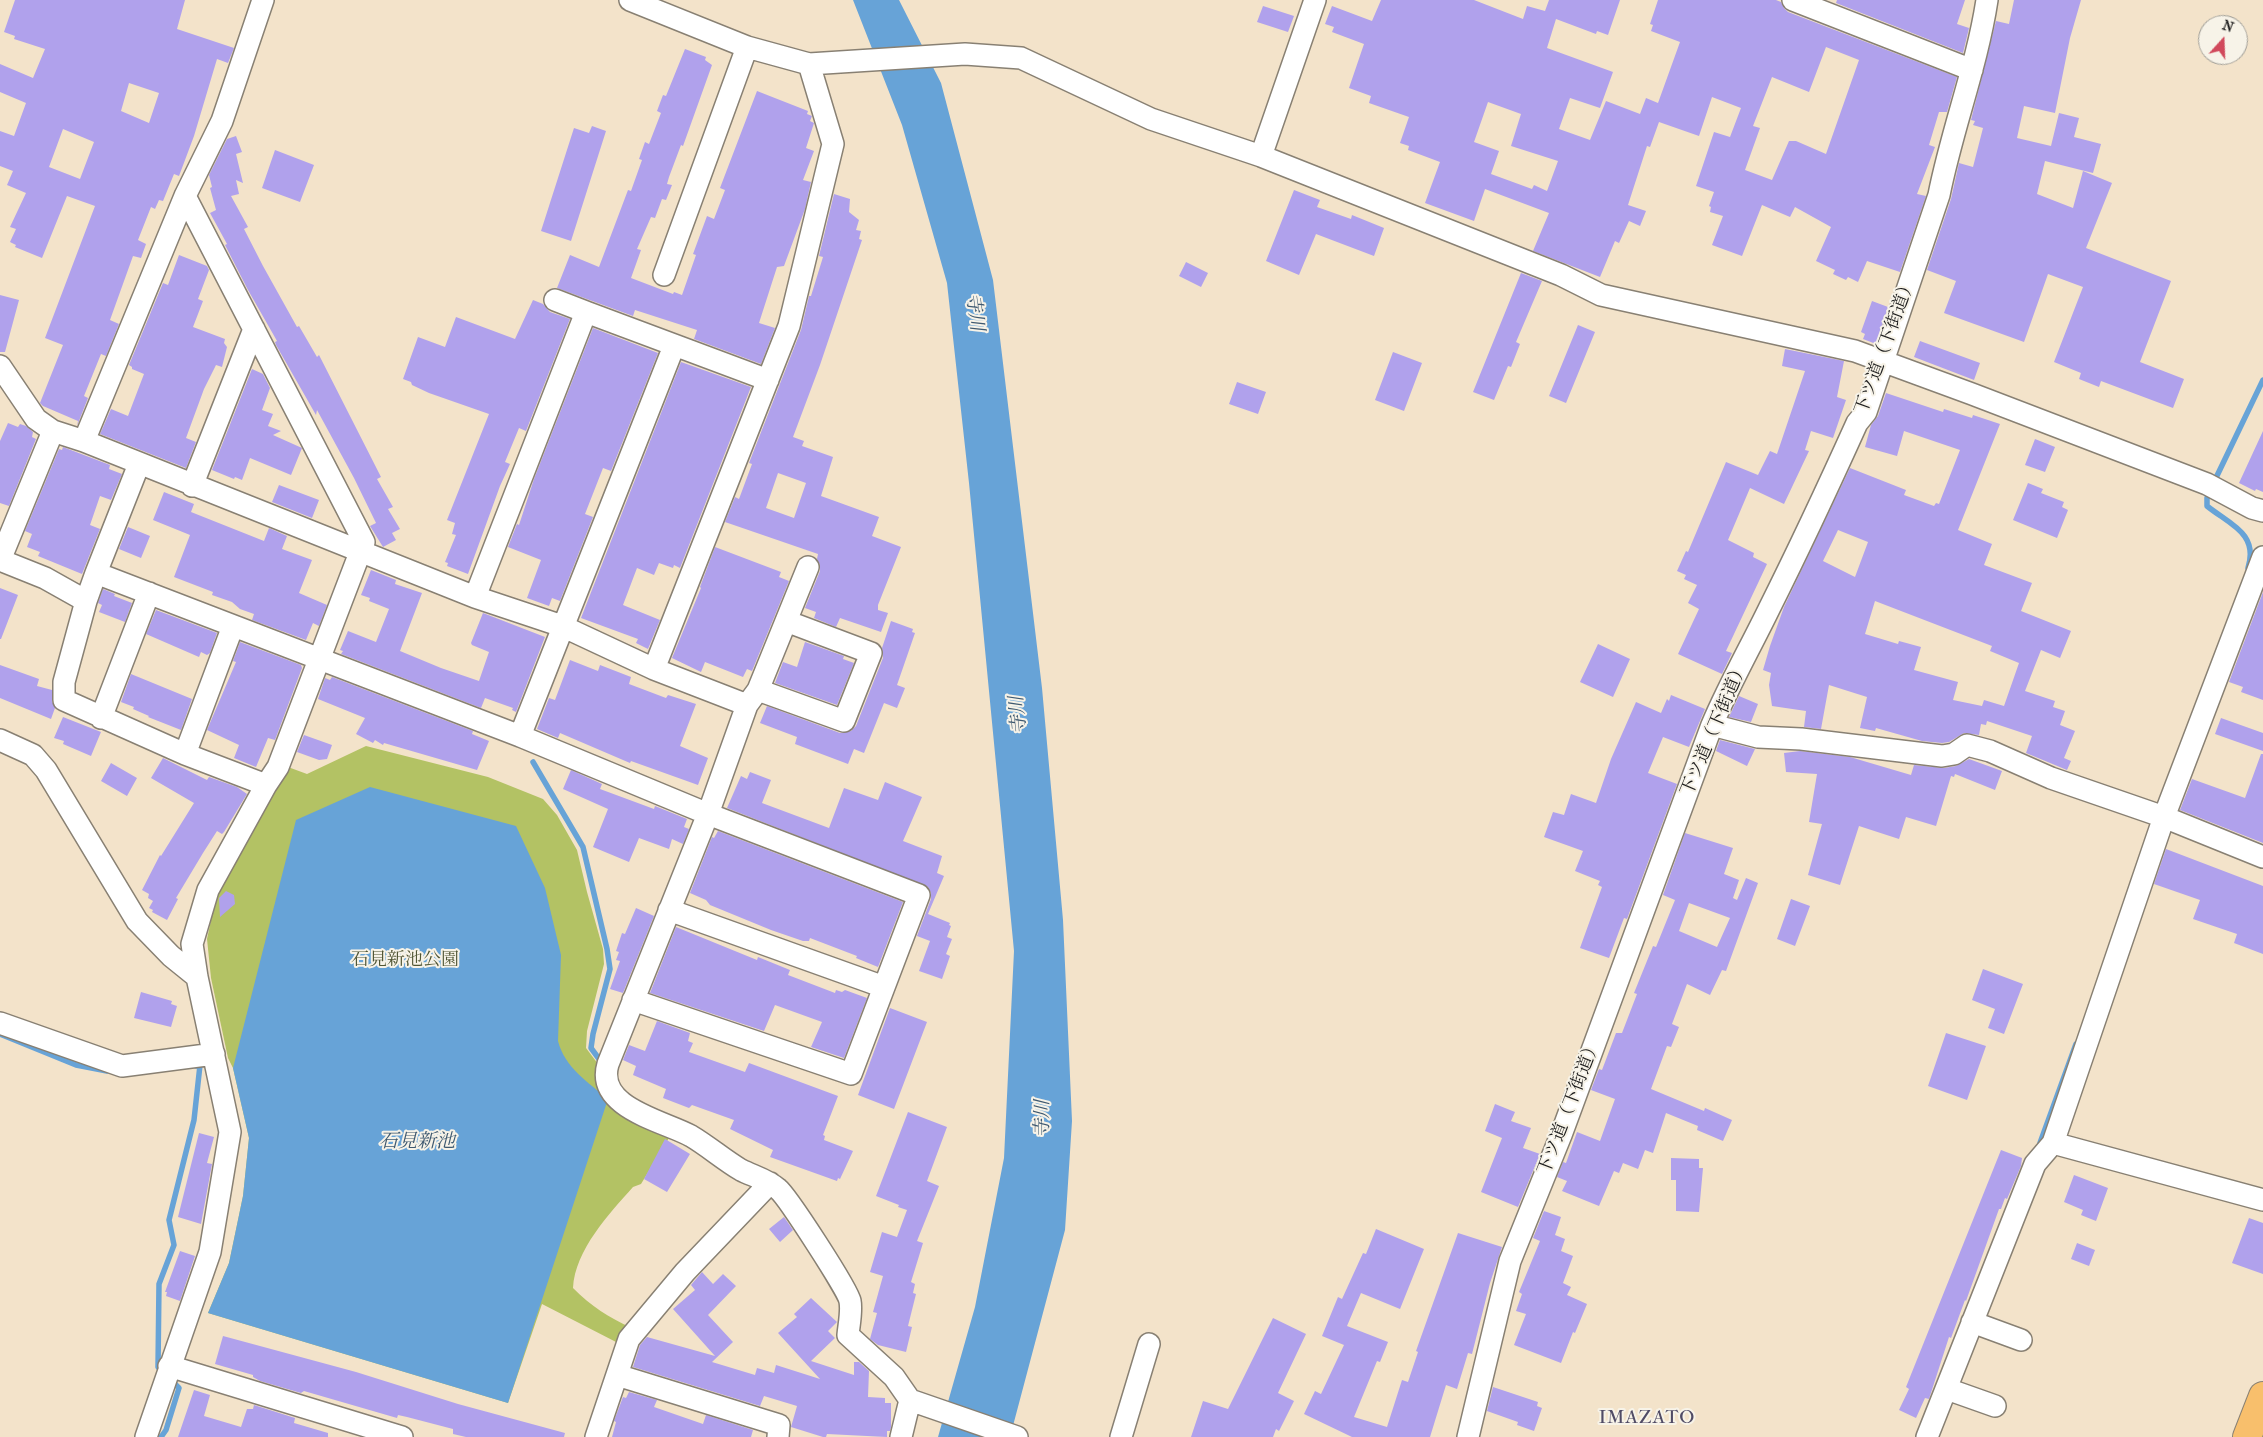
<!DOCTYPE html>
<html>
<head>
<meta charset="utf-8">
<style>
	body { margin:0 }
	#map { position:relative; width:2263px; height:1437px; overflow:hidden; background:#f3e3ca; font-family:"IM FELL French Canon",serif }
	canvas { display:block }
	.north { position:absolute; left:2198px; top:15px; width:50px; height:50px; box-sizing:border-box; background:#f7f3e8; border:1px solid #9f9d96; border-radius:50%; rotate:20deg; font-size:14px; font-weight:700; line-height:20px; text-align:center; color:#1c1c1c }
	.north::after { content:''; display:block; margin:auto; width:18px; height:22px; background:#d1495b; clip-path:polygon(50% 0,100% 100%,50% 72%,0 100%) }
</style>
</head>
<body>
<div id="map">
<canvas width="2263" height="1437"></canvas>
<div class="north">N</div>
</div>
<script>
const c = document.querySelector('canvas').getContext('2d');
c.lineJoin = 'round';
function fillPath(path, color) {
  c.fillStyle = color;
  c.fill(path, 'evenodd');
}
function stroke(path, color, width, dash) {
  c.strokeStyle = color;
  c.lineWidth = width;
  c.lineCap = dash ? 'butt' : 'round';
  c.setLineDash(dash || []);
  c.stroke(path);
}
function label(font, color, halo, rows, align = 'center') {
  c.font = font + ' "IM FELL French Canon","Noto Serif JP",serif';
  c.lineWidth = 4;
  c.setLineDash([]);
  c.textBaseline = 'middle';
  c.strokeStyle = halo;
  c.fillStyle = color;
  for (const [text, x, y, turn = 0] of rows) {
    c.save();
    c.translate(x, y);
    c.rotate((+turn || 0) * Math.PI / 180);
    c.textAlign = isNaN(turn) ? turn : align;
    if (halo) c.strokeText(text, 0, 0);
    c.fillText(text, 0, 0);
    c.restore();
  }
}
const green = new Path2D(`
	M366,746L488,777L543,799L557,815L577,850L587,892L603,949L604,964L587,1031L586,1048L601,1068L598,1087L612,1099L610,1106L633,1121L669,1138L641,1184L633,1187C609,1214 575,1250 573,1288C592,1307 608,1317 632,1328L618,1343L542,1304L508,1403L208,1313L229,1263L243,1196L249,1138L233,1068L228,1058L211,978L207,939L217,892L288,767L307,774Z`);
const water = new Path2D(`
	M853,0H899L941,83L993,280L1042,688L1063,920L1072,1121L1065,1230L1010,1437H938L975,1307L1004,1158L1014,951L969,483L947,283L902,125Z
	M370,787L516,826L545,888L561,955L558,1041C565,1068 588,1082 608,1099L508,1403L208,1313L229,1263L243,1196L249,1138L233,1068L296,820Z`);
const stream = new Path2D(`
	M2214,482L2263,380
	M2210,490L2207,498V506C2229,524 2259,533 2248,568
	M533,762L583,847L607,949L610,969L593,1034L591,1048L602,1063
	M0,1034L76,1065L107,1071
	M2040,1143L2076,1044
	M163,1372L158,1367L159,1284L174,1245L169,1220L194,1120L200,1065L196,1066
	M161,1437L166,1430L179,1388L172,1381`);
const building = new Path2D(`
	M15,0H185L177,29L234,48L228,63L217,59L194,136L179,176L174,174L163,201L159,200L155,209L151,207L138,240L146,244L141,258L133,256L110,320L119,324L106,356L101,354L84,396L88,398L77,426L78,421L43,406L40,403L63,345L45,338L95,206L67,196L42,258L15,247L16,245L10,242L16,229L10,227L26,193L7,185L13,171L0,166V131L14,136L26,103L0,92V64L33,78L45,49L14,39L15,36L4,32ZM129,83L159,93L149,123L121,111ZM63,129L94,142L80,179L49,167Z
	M1381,0H1474L1523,19L1527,6L1545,11L1549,0H1620L1608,35L1597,31L1596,34L1556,19L1547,48L1613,72L1600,108L1570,98L1559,129L1590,140L1606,101L1640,114L1646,98L1658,103L1680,42L1651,31L1653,25L1650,24L1658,0H1776L1781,2L1784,8L1788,12L1957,77L1947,112H1939L1929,145L1935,147L1917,194L1926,196L1900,272L1867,261L1858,282L1848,277L1846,280L1833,274L1835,270L1816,261L1831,227L1795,207L1790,217L1762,205L1742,256L1712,245L1723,216L1710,212L1711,207L1709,206L1714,192L1696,186L1714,132L1730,137L1741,108L1712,97L1699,136L1659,122L1650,147L1647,146L1628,205L1646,211L1640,226L1629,221L1619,243L1615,241L1600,277L1533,251L1549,213L1485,189L1474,221L1425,203L1440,162L1408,150L1409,146L1400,143L1409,117L1369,103L1371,96L1349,88L1364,44L1332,32L1334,27L1325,24L1332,6L1372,21ZM1826,47L1859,60L1826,154L1796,141H1789L1772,180L1745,170L1760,128L1753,126L1772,77L1809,92ZM1488,102L1521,114L1511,146L1558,161L1547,191L1534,185L1532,189L1491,174L1499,151L1474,142Z
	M1837,0H1965L1957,24L1969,28L1963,53L1836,3Z
	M2014,0H2081L2070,38L2055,113L2024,106L2017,138L2051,146L2059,113L2079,118L2074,137L2101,144L2093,173L2045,161L2037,194L2073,208L2083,171L2112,183L2086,248L2171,281L2140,362L2184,379L2173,408L2101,381L2099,387L2079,379L2081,373L2054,362L2083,287L2048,274L2024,342L1944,313L1956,281L1927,270L1951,199L1959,163L1973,167L1983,128L1973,125L1975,121L1971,120L1996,21L2009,24Z
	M1263,6L1294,16L1288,32L1257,22Z
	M685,49L706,57L705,60L712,65L683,146L681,145L669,177L667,184L672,185L666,200L662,199L655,218L651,217L637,249L641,250L631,278L673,294L674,292L682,295L696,255L693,254L707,216L714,219L725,190L720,188L757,91L808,111L807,114L812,116L810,121L814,123L806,148L814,151L803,180L811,182L805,209L784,266L777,267L759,323L775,328L761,364L694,339L697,330L635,310L633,316L557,288L570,255L599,267L628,190L631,191L642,160L639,159L645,142L649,144L661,113L657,111L663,95L666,96Z
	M592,126L606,131L571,241L541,231L574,128L589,133Z
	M236,136L242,152L236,154L243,183L236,180L239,194L231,196L248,227L244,229L263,266L297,327L299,326L317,357L319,355L381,477L377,479L393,507L388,509L400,529L392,533L396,540L383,547L370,526L376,523L354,478L317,410L316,415L276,345L275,342L277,341L248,290L225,245L227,244L210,213L216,210L210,188L212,187L209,175L227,139Z
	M275,150L314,165L300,202L262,188Z
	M1294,190L1320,200L1317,207L1351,219L1352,215L1384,228L1374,256L1316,234L1299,275L1266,261Z
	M834,194L850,199L849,212L859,220L856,230L861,231L859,239L862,240L820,365L793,437L804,441L802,446L833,457L821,496L879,517L872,536L901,547L878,605V610L888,613L881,632L840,618L836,627L814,618L816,612L805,608L820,571V565L817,559L818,554L725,522L735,497L739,499L752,464L749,463L801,330L809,296H811L823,257L819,256ZM778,473L806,483L794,518L766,508Z
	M179,255L207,266L209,270L198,299L203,301L193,327L225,339L224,343L227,347L222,367L216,365L204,389L186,438L196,442L186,468L100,434L111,409L128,416L144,374L132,369V367L129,365L163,283L168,285Z
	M1186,262L1208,273L1201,287L1179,276Z
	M1521,273L1542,281L1516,342L1520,344L1511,367L1508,366L1494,400L1473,392Z
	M0,295L19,300L5,352H0Z
	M533,300L543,304L550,312L570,319L526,431L519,428L505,462L510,464L500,486L468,574L447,566L448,563L445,562L456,535L452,534L455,523L447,520L489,414L429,393L412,385L411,382L403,379L418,337L445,347L456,317L515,339Z
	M1872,301L1888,307L1876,344L1863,339L1865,334L1861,332Z
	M1578,325L1595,332L1566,403L1549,396Z
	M593,328L658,353L611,471L603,468L585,514L593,517L560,601L552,598L549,606L527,598L541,560L508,547L517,524L519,525L534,479Z
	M1920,341L1980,363L1974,380L1914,357Z
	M1785,349L1844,361L1837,397L1846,400L1833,438L1811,431L1805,450L1809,451L1784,504L1750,488L1728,540L1754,553L1753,557L1767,564L1726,651L1732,653L1722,674L1678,654L1699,609L1688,603L1697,585L1684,579L1686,575L1677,571L1686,551L1688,552L1726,462L1758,475L1770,451L1777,454L1805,371L1782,366Z
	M1393,352L1422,363L1404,411L1375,400Z
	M681,362L751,387L680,568L674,565L673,568L659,563L654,575L637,568L623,605L660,620L648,649L636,643L638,639L581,618Z
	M252,369L263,374L270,388L262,410L273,414L268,426L281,431L273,435L302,448L291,475L250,458L242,480L235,477L234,479L212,470Z
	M1237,382L1266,392L1258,414L1229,404Z
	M1886,393L1943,412L1944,409L1972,418L1973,415L2000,424L1958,530L1992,544L1984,565L2032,583L2021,611L2071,631L2060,658L2041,650L2025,691L2055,701L2053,707L2065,711L2060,725L2075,731L2064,758L2071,761L2067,770L2026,753L2032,736L1987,721L1986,725L1981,724L1979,735L1964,733L1949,742L1942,743L1922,741L1876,728L1875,731L1860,728L1867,697L1829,685L1821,729L1804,727L1806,711L1772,706L1769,685L1771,673L1763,670L1770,646L1784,607L1850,468L1906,490L1904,495L1934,506L1936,503L1939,504L1960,450L1904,431L1897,456L1865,447L1871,425L1878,416ZM1838,530L1868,542L1855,577L1823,561ZM1875,601L1992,646L1990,651L2019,663L2004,706L1984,700L1982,706L1953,700L1958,682L1914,670L1921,647L1899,641L1898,644L1865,634Z
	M8,423L18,427L20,424L26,426L33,432L32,437L36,439L9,506L0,503V441Z
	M2263,431V492L2256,489L2255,491L2239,483Z
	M2035,439L2055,447L2045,472L2025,465Z
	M63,447L110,465L109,469L122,474L111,500L100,496L90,525L100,529L82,574L38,556L40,552L27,547L32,534L25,531L59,449L62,450Z
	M2028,483L2043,489L2041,493L2064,502L2062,507L2068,510L2057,538L2013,520Z
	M279,485L319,500L312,518L272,502Z
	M164,492L194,504L191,512L264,541L269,528L287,536L282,549L312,560L299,593L327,605L319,626L313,623L306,640L252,620L254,614L240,609L232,602L212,595L213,592L174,577L190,535L153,520Z
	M128,527L150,536L141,558L119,549Z
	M715,547L781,572L779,577L789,581L752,671L747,669L743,677L705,662L701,672L672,658L701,588L700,587Z
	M371,570L396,580L395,584L422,593L400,651L441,668L479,681L489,652L472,645L471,643L483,613L545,637L516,712L512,710L513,708L485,698L481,708L341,654L343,651L340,650L348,631L376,642L389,609L369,601L370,598L361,595Z
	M0,588L18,595L1,639H0Z
	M103,589L115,594L114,596L132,603L125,622L99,612L102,605L98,603Z
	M2263,592V700L2241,692L2243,687L2229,682Z
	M156,610L217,633L210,653L207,655L201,652L199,657L146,634Z
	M891,621L913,629L912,632L915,633L897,685L905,688L897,708L884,703L864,753L854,749L848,764L795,744L797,737L760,723L767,706L840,733L851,731L856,726L883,658L882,648Z
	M240,642L301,665L302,668L275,740L268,738L256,767L234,758L239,745L207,730L236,662L233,661Z
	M805,642L844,656L843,659L854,663L837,705L775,683L783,662L797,667Z
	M1598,644L1630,659L1613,697L1580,682Z
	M570,660L598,671L600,665L631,677L629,684L666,698L668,695L696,704L680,746L708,758L698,785L631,761L630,763L560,733L558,738L537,729L549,698L555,700Z
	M0,665L39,679L37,686L52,690V701L55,708L51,719L0,698Z
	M131,674L192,699L181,730L148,717L149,716L133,709L134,707L121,702Z
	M332,677L473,731L472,734L489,741L477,770L384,743L383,745L375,740L373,743L356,734L365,718L318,699L325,678L330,680Z
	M1671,695L1705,709L1689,747L1663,737L1648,773L1677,784L1627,919L1624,918L1609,958L1580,948L1602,887L1598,885L1600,881L1575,871L1583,851L1544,837L1553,812L1564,815L1571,794L1596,803L1611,759L1636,702L1661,713L1667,699L1669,701Z
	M1739,696L1758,704L1751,722L1729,717Z
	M63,717L101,732L91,756L63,744L64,741L54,738Z
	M2221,718L2263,733V751L2215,734Z
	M304,735L332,745L327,759L319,760L297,752Z
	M1720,740L1755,749L1747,766L1716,751Z
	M1800,751L1850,757L1911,775L1914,765L1944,768L1956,766L1969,759L2002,771L1995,790L1955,774L1954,777L1951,776L1936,826L1906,817L1899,839L1859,826L1840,885L1808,875L1822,824L1809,822L1817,774L1786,772L1784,753Z
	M2261,754H2263V843L2180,810L2192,779L2245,798Z
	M163,758L207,780L209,777L237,787L247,794L224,832L222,834L217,831L203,853L176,898L178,899L167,920L152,912L153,910L149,908L153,901L148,898L149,894L142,890L160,855L161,856L194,803L151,778Z
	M111,763L137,778L127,796L101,781Z
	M571,770L602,784L600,789L654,809L655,806L687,819L684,827L689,829L683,844L672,839L669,849L639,838L629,862L593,847L608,809L563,789Z
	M750,772L771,780L762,803L829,828L844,788L878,800L885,782L922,797L903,841L942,856L937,873L944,876L928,914L950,923L949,925L951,926L947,937L952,939L946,954L950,956L942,979L919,971L930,941L917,936L931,899V893L928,887L727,808L741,776L747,779Z
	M718,831L903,902L878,967L856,958L857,956L810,938L809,941H803L771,930L710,905L706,900L690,893L712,837L714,838Z
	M1685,833L1733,848L1724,874L1739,880L1733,898L1737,900L1746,878L1758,883L1726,971L1722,970L1710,995L1687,984L1672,1024L1679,1027L1671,1047L1667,1046L1651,1089L1704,1111L1705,1108L1732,1120L1723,1141L1697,1130L1698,1126L1666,1113L1653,1153L1645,1150L1638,1169L1623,1163L1619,1173L1614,1171L1599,1206L1562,1191L1567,1181L1557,1177L1563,1162L1566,1163L1577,1132L1600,1141L1615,1099L1591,1090L1599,1069L1602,1070L1616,1033H1622L1637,994L1634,993L1653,946L1656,947L1675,900L1663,895ZM1689,903L1730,918L1717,947L1679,931Z
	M2166,849L2263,886V954L2234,943L2237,934L2193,919L2200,900L2154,884Z
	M226,891L234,895L235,904L220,917L219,898Z
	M1791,899L1810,906L1795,946L1777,939Z
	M636,908L654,916L623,993L610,989L620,961L616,960L619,952L616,951L622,933L625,934Z
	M676,927L757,960L758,957L790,970L788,975L835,993L836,990L842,992L845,990L867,998L844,1058L811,1047L822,1022L775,1005L764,1031L650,993Z
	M1983,969L2023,984L2004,1034L1988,1028L1995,1009L1972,1000Z
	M141,992L172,1001L171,1004L177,1006L171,1027L134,1018Z
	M890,1008L927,1022L894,1109L858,1095Z
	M657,1021L690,1033L688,1041L693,1043L689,1052L745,1072L749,1063L838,1096L823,1135L825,1136L824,1140L853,1151L840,1179L838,1178L837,1181L770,1157L773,1150L730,1129L734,1120L692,1105L689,1108L663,1098L666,1089L633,1075L636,1066L623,1060L629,1045L645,1051Z
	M1946,1033L1986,1046L1967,1100L1928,1086Z
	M1495,1104L1515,1112L1511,1121L1531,1128L1523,1148L1540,1154L1518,1207L1481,1192L1502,1138L1485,1131Z
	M908,1112L947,1127L927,1181L939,1186L917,1241L923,1243L911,1282L915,1284L913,1293L916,1294L908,1326L912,1327L906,1352L878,1345L870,1339L877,1313L873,1312L883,1276L870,1272L882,1232L897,1237L907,1210L898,1207L899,1205L876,1196Z
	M199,1133L214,1137L207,1163L212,1164L201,1224L178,1217Z
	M665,1139L690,1154L667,1192L644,1179Z
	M2001,1150L2022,1158L2021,1166L2007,1199L2005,1198L2001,1209H1999L1966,1301L1965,1300L1951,1338L1949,1337L1929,1399L1925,1398L1916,1418L1899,1410L1909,1389L1906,1387Z
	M1671,1158L1699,1159V1168H1703L1699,1212L1676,1211V1180H1671Z
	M2074,1175L2108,1188L2096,1221L2081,1215L2083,1210L2064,1202Z
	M1544,1211L1561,1217L1555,1235L1565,1239L1561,1251L1573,1256L1563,1283L1571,1287L1567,1295L1587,1304L1575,1333L1573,1332L1561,1363L1514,1345L1526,1314L1516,1311L1522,1294L1519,1292L1540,1241L1533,1238Z
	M784,1217L793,1230L780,1242L769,1229Z
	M2249,1218L2263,1223V1274L2232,1263Z
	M1376,1229L1424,1249L1400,1309L1361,1293L1347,1326L1388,1342L1380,1362L1377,1361L1354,1417L1387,1427L1402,1380L1408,1382L1418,1352L1416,1351L1458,1233L1502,1247L1490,1283L1472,1354L1468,1353L1457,1389L1446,1385L1430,1437H1352L1304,1414L1315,1391L1321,1394L1344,1345L1322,1336L1338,1297L1342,1299L1363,1253L1366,1254Z
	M2077,1243L2095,1250L2089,1266L2071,1259Z
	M180,1251L195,1256L180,1301L166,1296L167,1292H165Z
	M702,1272L713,1284L723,1274L736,1286L708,1315L733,1342L712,1362L755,1375L757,1368L774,1373L776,1365L820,1379L778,1333L797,1317L794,1314L811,1298L837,1322L828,1331L835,1338L811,1361L854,1375V1362H859L869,1371L868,1397L885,1398V1403H891V1427L890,1431H887V1437L827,1434L826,1437H823L791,1427L797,1406L764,1396L760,1406L633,1367L640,1345L647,1337L715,1356L673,1309L695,1290L691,1285Z
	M1273,1318L1306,1334L1278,1393L1294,1401L1279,1431L1276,1429L1273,1437H1191L1203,1401L1228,1409Z
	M223,1336L356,1372L458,1404L565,1433L564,1437H466L453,1434V1429L407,1417L398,1415L397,1418L304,1391L301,1393L260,1381L253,1377V1375L215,1364Z
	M1493,1387L1538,1402L1537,1406L1542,1408L1534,1431L1517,1425L1518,1422L1487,1411Z
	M194,1390L210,1395L204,1416L241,1427L247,1409H253L254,1405L295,1418L294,1423L328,1433V1437H178Z
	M629,1392L657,1400L654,1407L703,1424L706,1415L753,1430L751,1437H612L616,1422L614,1421L623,1397L626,1398Z`);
const minor = new Path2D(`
	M630,0L747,47L809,64L965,54L1021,58L1151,119L1261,156L1561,275L1601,295L1855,351L1972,394L2207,484L2252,508L2263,511
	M1793,0L1972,70
	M1261,156L1315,0
	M664,275L747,47
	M555,300L586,312
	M0,366L36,419L53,431L84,441L475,597L562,626L654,669L747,705
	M53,431L0,560L45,578L86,601L64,682V700L185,754L266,785
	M84,441L185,196L222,121L263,0
	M192,486L254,329
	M808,567L758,690L747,705L708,814L608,1064C595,1108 664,1121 691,1136C708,1146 724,1160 741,1170C753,1176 768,1180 778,1189C787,1196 848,1290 850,1301C852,1311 849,1324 848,1335L894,1377L910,1400L1017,1437
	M96,573L139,464
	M475,597L586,312L768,380
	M86,601L96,573L520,736L708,814L919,895L851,1074L633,1000
	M654,669L789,326L833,144L809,64
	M758,690L844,721L871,653L786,621
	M101,718L149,593
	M1712,725L1758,737L1801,739L1942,756L1954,754L1967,745L1990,751L2051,778L2164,817L2263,857
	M520,736L674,346
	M0,740L33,755L46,770L137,921L171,956L197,977
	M185,754L233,626
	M669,910L884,987
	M0,1023L122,1066L214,1054
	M2053,1143L2263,1200
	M1972,1322L2021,1340
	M169,1366L402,1437
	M617,1375L779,1425L778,1437
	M1947,1389L1995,1406
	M146,1437L210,1252L230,1132L197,977L192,944L208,890L266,785L278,767L364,542L185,196
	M596,1437L629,1339L685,1272L770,1183
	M901,1437L910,1400
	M1121,1437L1149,1344
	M1468,1437L1510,1261L1561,1135L1712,725C1729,685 1750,648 1769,609C1800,547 1829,485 1857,423L1866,412L1939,195C1952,129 1977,66 1987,0
	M1927,1437L2035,1164L2053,1143L2164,817L2263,557`);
const highway = new Path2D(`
	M2247,1437L2263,1396`);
const streetNames = [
	["下ツ道（下街道）",1886,346,-70],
	["下ツ道（下街道）",1715,729,-67],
	["下ツ道（下街道）",1570,1107,-69]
];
const parkNames = [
	["石見新池公園",405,961]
];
const waterNames = [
	["寺川",974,312,82],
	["寺川",1019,715,-96],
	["寺川",1043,1119,-90],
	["石見新池",417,1142]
];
const neighbourhoodNames = [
	["IMAZATO",1647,1418]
];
fillPath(green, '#b3c264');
fillPath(water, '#67a3d7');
stroke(stream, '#67a3d7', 5.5);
fillPath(building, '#b0a1ec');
stroke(minor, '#888073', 24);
stroke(highway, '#888073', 30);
stroke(minor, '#fff', 21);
stroke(highway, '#f8bf6c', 28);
label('18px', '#1c1c1c', '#f7f3e8', streetNames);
label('18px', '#515635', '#f7f3e8', parkNames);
label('italic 19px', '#3e5970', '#f7f3e8', waterNames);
c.letterSpacing = '1px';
label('19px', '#504b65', '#f7f3e8', neighbourhoodNames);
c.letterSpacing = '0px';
</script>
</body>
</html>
